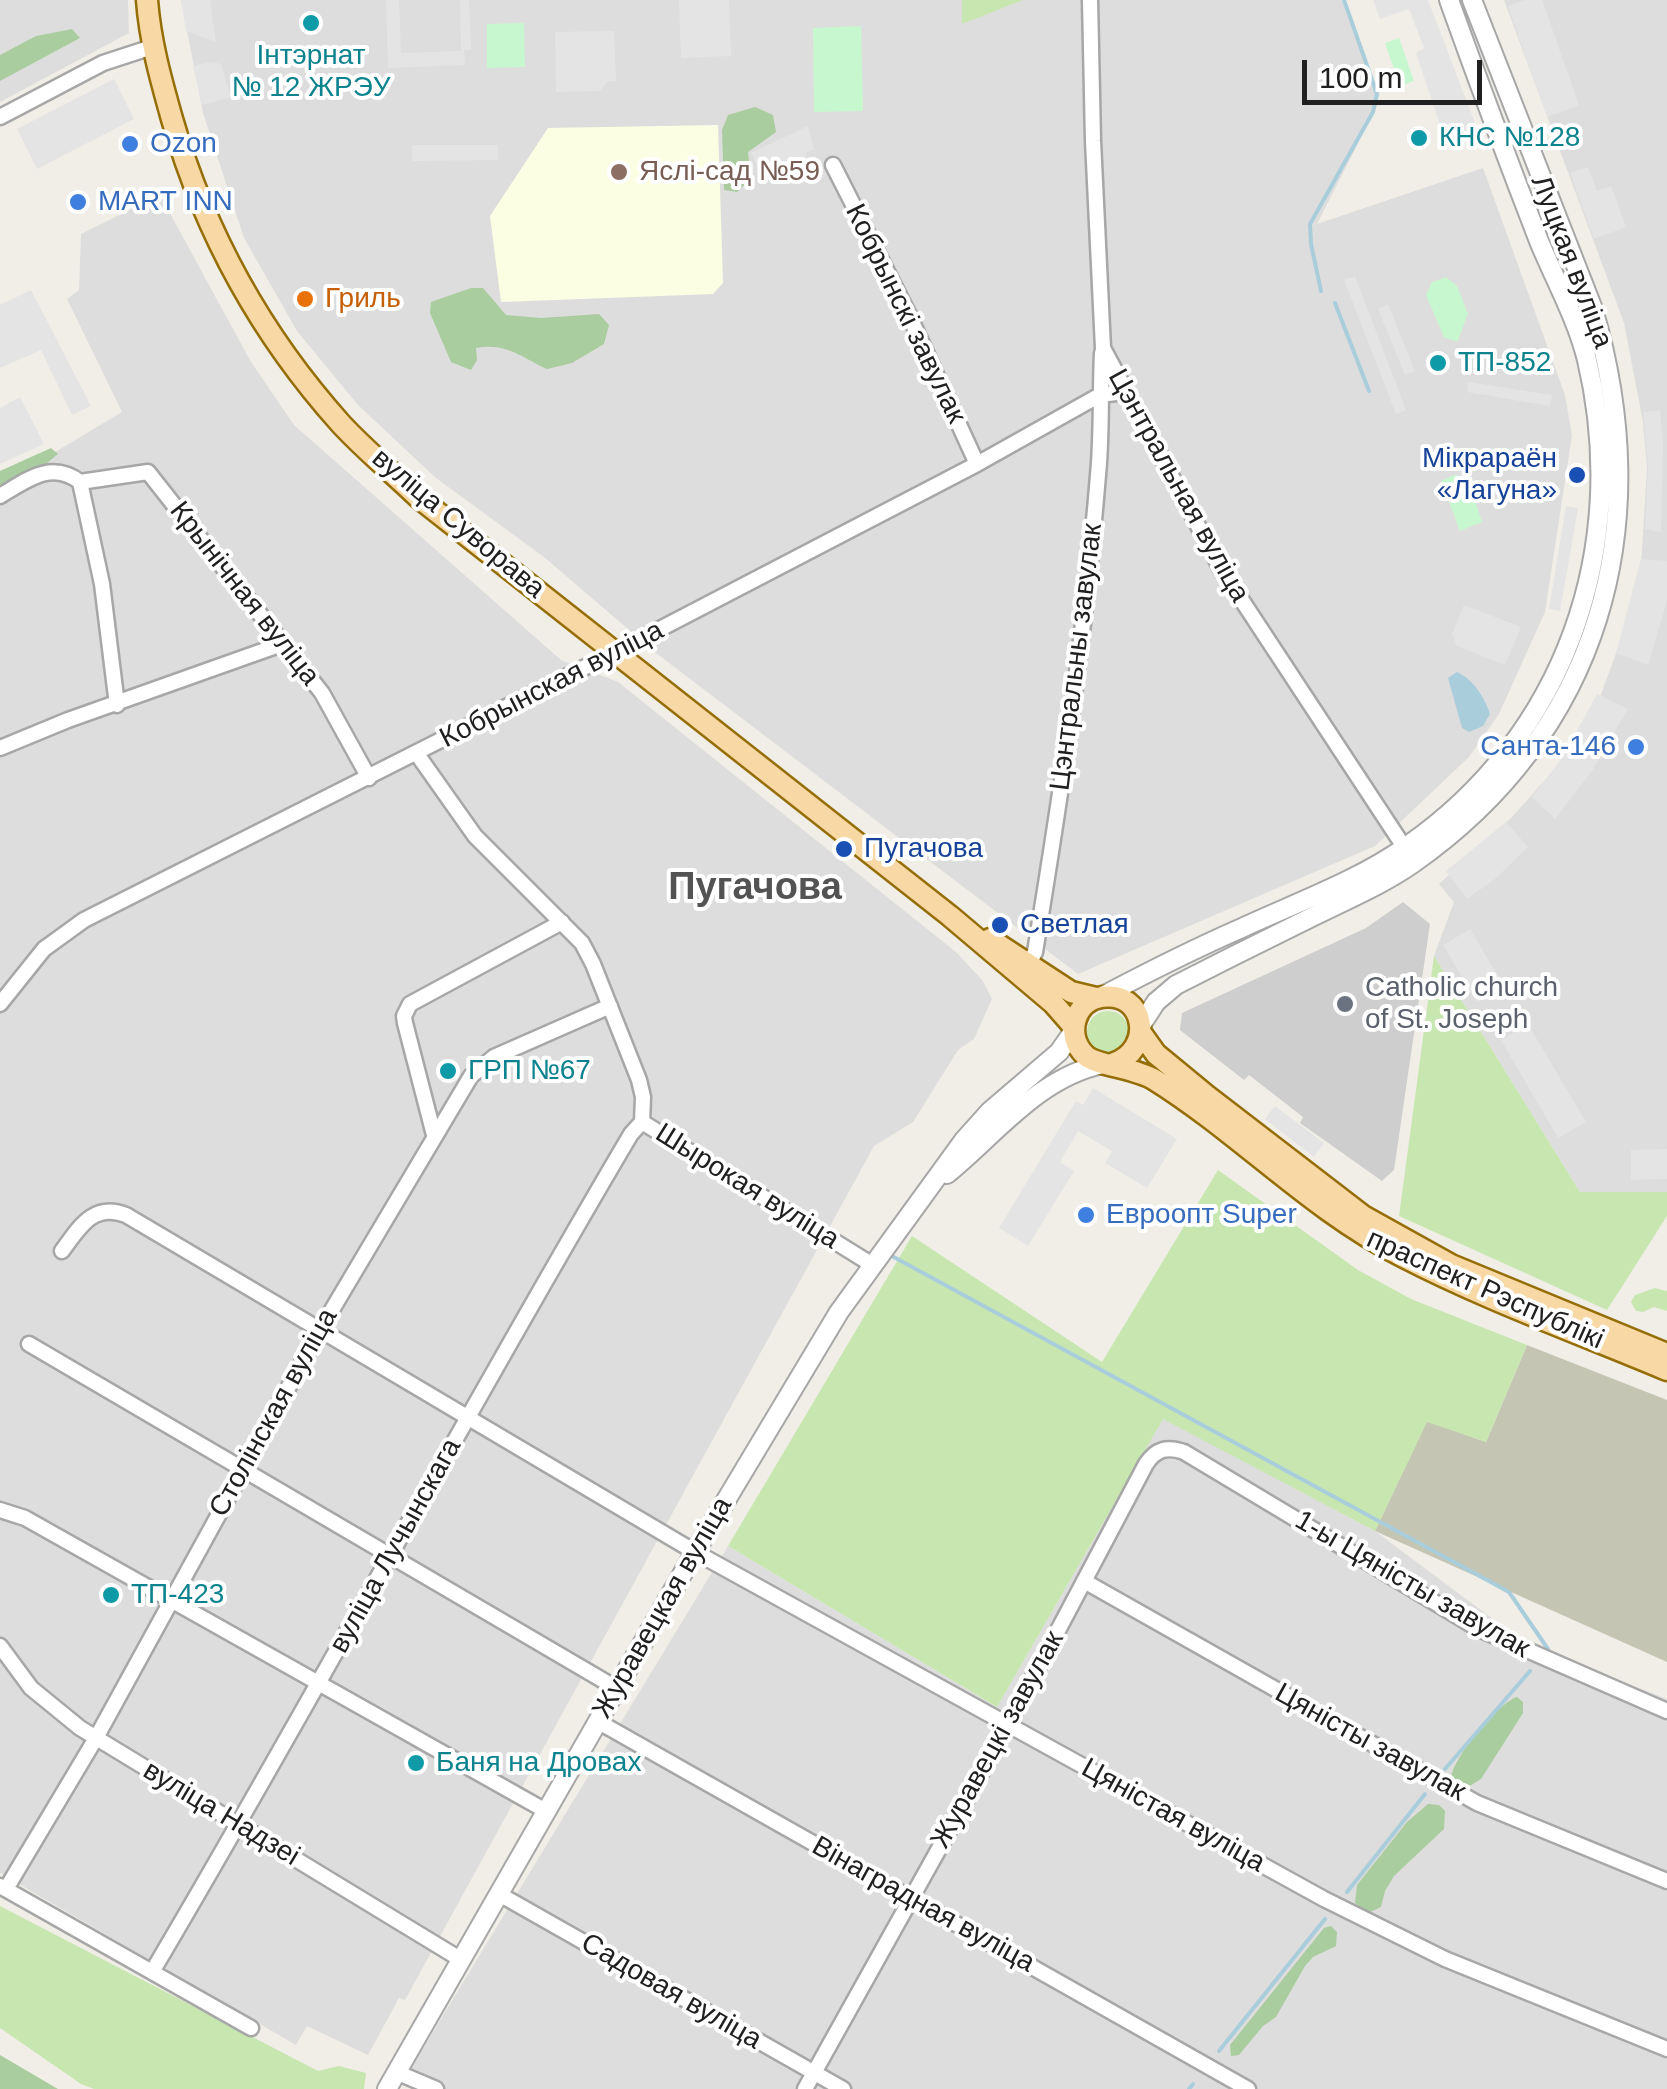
<!DOCTYPE html>
<html>
<head>
<meta charset="utf-8">
<style>
	body { margin:0 }
	#map { position:relative; width:1667px; height:2089px; overflow:hidden; background:#f0eee7; font-family:Helvetica,sans-serif }
	canvas { display:block }
	.scale { position:absolute; left:1302px; top:60px; width:180px; height:45px; box-sizing:border-box; border:5px solid #202020; border-top:0; padding-left:12px; font-size:30px; line-height:35px; white-space:nowrap; color:#202020; -webkit-text-stroke:8px #fff; paint-order:stroke }
</style>
</head>
<body>
<div id="map">
<canvas width="1667" height="2089"></canvas>
<div class="scale">100 m</div>
</div>
<script>
const c = document.querySelector('canvas').getContext('2d');
c.lineJoin = 'round';
function fillPath(path, color) {
  c.fillStyle = color;
  c.fill(path, 'evenodd');
}
function stroke(path, color, width, dash) {
  c.strokeStyle = color;
  c.lineWidth = width;
  c.lineCap = dash ? 'butt' : 'round';
  c.setLineDash(dash || []);
  c.stroke(path);
}
function label(font, color, halo, rows, align = 'center') {
  c.font = font + ' Helvetica,sans-serif';
  c.lineWidth = 8;
  c.setLineDash([]);
  c.textBaseline = 'middle';
  c.strokeStyle = halo;
  c.fillStyle = color;
  for (const [text, x, y, turn = 0] of rows) {
    c.save();
    c.translate(x, y);
    c.rotate((+turn || 0) * Math.PI / 180);
    c.textAlign = isNaN(turn) ? turn : align;
    if (halo) c.strokeText(text, 0, 0);
    c.fillText(text, 0, 0);
    c.restore();
  }
}
const residential = new Path2D(`
	M0,0H128L129,33L0,102Z
	M181,0H1342L1379,102L1317,224L1483,168L1565,395L1572,435L1545,612L1499,714L1469,757L1375,846L1078,974L656,653L544,557L436,478L358,405L297,331L244,238L203,113Z
	M1504,0H1667V1192H1580L1434,956L1454,902L1439,884L1512,817L1562,761L1600,697L1625,629L1641,566L1647,468L1643,422L1624,323Z
	M160,195L251,362L294,425L561,660L618,682L956,952L983,981L992,999L974,1039L958,1050L913,1122L874,1146L405,2000L399,1998L368,2055L307,2026L296,2045L0,1873V485L122,412L67,299L79,290L81,234Z
	M1163,1418L1375,1531L1525,1643L1667,1699V2089H413L402,2083L728,1546L997,1707Z`);
const education = new Path2D(`
	M718,125L723,283L713,294L501,302L490,216L548,128Z`);
const religious = new Path2D(`
	M1403,902L1430,924L1394,1170L1382,1181L1300,1123L1303,1117L1249,1075L1244,1080L1180,1030L1182,1013L1366,928Z`);
const construction = new Path2D(`
	M1527,1345L1667,1400V1662L1375,1531L1427,1421L1486,1442Z`);
const grass = new Path2D(`
	M962,0H1023L962,24Z
	M1434,956L1580,1192H1667V1216L1607,1310L1399,1216Z
	M1087 1032a21 21 0 1 1 42 0a21 21 0 1 1-42 0Z
	M1218,1170L1358,1270L1411,1299L1527,1345L1486,1442L1427,1422L1375,1531L1163,1419L997,1707L728,1546L912,1236L1102,1362Z
	M1655,1288L1667,1291V1311L1654,1307L1643,1312L1636,1311L1631,1302L1635,1295Z
	M0,1906L318,2071L339,2066L366,2073L364,2089H94L81,2084L0,2028Z`);
const forest = new Path2D(`
	M72,29L80,38L0,81V55L36,36Z
	M755,107L773,115L776,132L748,152C750,170 752,180 737,192L724,190L722,130L728,115Z
	M471,288H483L506,315L541,318L599,314L609,325L604,344L572,363L547,369C521,357 506,342 476,348L477,360L471,370L451,362L430,313L431,302Z
	M51,448L58,454L36,472L0,489V471Z
	M1517,1697L1523,1702V1713L1481,1779L1468,1787L1451,1779C1451,1760 1499,1702 1517,1697Z
	M1428,1804L1439,1805L1445,1811L1444,1829L1394,1876L1385,1891L1381,1907L1368,1913L1355,1903L1357,1885L1407,1822Z
	M1331,1926L1337,1932L1336,1946L1313,1957L1305,1966L1276,2017L1263,2026L1239,2055L1231,2056L1230,2045L1324,1928Z
	M0,2055L58,2089H0Z`);
const park = new Path2D(`
	M524,23L525,67L487,68V24Z
	M861,26L863,111L814,112L813,28Z
	M1399,38L1414,81L1400,86L1385,43Z
	M1446,277L1457,286L1468,314L1457,342L1444,337L1426,295L1432,282Z
	M1454,475L1467,477L1482,522L1460,531L1441,481Z`);
const parking = new Path2D(`
	M181,0H210L216,42L186,31Z
	M386,0H399L401,53L461,51L460,0H469L471,50H464L465,65L388,68Z
	M679,0H729L731,56L681,58Z
	M1373,0H1428L1480,136L1447,146L1416,53L1424,48L1409,9L1380,19Z
	M1525,0H1542L1579,105L1547,117L1508,6Z
	M614,31L616,81L607,82L600,91L556,92L555,32Z
	M210,62L221,64L231,97L202,105L193,66Z
	M114,79L134,119L37,169L17,129Z
	M808,126L814,149L806,153L808,163L783,174L774,164L759,170L751,153Z
	M412,145H498V160L412,161Z
	M1588,167L1597,191L1611,186L1626,227L1594,239L1570,173Z
	M1355,276L1406,410L1396,414L1344,280Z
	M31,290L91,406L72,415L41,350L0,368V305Z
	M1388,304L1415,371L1405,375L1378,309Z
	M1468,382L1552,395L1550,406L1467,392Z
	M20,397L44,444L0,464V408Z
	M1660,410L1663,443L1661,532L1645,529L1648,467L1643,412Z
	M1566,506L1578,508L1560,611L1549,609Z
	M1641,559L1667,561V601L1648,665L1616,653Z
	M1464,605L1521,627L1505,665L1457,646L1452,634Z
	M1597,694L1628,709L1592,771L1555,819L1532,797L1562,758Z
	M1506,822L1528,847L1495,879L1467,899L1446,871Z
	M1470,929L1504,986L1477,1002L1443,945Z
	M1528,1024L1586,1122L1558,1138L1501,1040Z
	M1093,1088L1177,1139L1147,1188L1105,1163L1112,1151L1078,1131L1060,1162L1074,1171L1028,1246L999,1228L1076,1101L1083,1105Z
	M1275,1106L1324,1143L1314,1157L1265,1119Z
	M1667,1149V1179L1631,1180V1150Z`);
const water = new Path2D(`
	M1457,672C1473,679 1485,698 1490,714L1483,726L1469,732L1462,728L1448,678Z`);
const stream = new Path2D(`
	M1321,291L1311,244L1310,224L1373,112L1377,94L1344,0
	M1335,303L1369,391
	M890,1255L1509,1592L1548,1649
	M1445,1769L1530,1671
	M1347,1892L1425,1794
	M1219,2051L1325,1919
	M1189,2089L1193,2084`);
const minor = new Path2D(`
	M1090,0L1093,141L1103,348L1220,567L1408,853
	M0,117L103,63L152,47
	M833,165L908,313L977,464
	M80,482L148,472L322,693L369,778
	M80,482L102,584L117,705
	M0,496C27,480 51,460 80,482
	M0,748L68,720L282,644
	M417,754L475,836L582,943L593,964L639,1080L643,1097L642,1122L871,1264
	M1029,964L1035,952C1061,793 1085,636 1098,475C1102,435 1100,394 1102,353
	M0,1004L44,949L84,920L633,643L977,464L1100,395L1124,392
	M434,1135L405,1023L404,1016L410,1004L562,922
	M62,1251C79,1228 93,1202 126,1215L695,1552L1324,1899L1445,1959L1667,2049
	M29,1344L616,1688
	M0,1510L25,1518L546,1811
	M1084,1581L1477,1803L1667,1881
	M0,1646L31,1688L80,1728L460,1959
	M597,1721L1248,2089
	M0,1886L251,2028
	M6,1889L96,1738L320,1330L471,1076L494,1057L610,1006
	M499,1894L843,2089
	M152,1972C316,1695 467,1411 631,1134L642,1122
	M396,2072L436,2089
	M805,2089L1008,1725L1146,1464C1156,1449 1167,1446 1184,1452L1479,1629L1667,1711`);
const tertiary = new Path2D(`
	M1101,997C1148,972 1196,948 1244,927C1298,902 1357,881 1407,846C1566,736 1631,547 1587,360C1577,319 1555,280 1539,241C1508,161 1478,81 1449,0
	M1141,1025L1156,1002L1176,985C1223,961 1271,937 1318,914C1350,898 1383,884 1412,864C1601,732 1657,526 1593,309L1472,0
	M947,1174C996,1134 1039,1077 1103,1064
	M387,2089L695,1552L839,1312L964,1140L990,1111L1059,1052L1073,1032`);
const primary = new Path2D(`
	M147,0C150,41 161,80 172,119C205,233 262,336 341,424C365,450 393,473 419,498L950,916L1053,1003L1074,1027
	M990,939L1071,992L1096,998
	M1141,1033L1156,1054L1207,1096L1363,1216L1451,1265L1667,1354
	M1112,1064C1156,1050 1145,990 1102,997C1074,1001 1065,1036 1085,1055C1096,1066 1134,1067 1155,1080C1241,1134 1311,1210 1402,1256C1487,1300 1579,1333 1667,1370`);
const markers = [
	[311,23,10,"#0f9aa8"],
	[1419,138,10,"#0f9aa8"],
	[130,144,10,"#3f7fe0"],
	[619,172,10,"#8d6e63"],
	[78,202,10,"#3f7fe0"],
	[305,299,10,"#e8710a"],
	[1438,363,10,"#0f9aa8"],
	[1577,475,10,"#1a4fb4"],
	[1636,747,10,"#3f7fe0"],
	[844,849,10,"#1a4fb4"],
	[1000,925,10,"#1a4fb4"],
	[1345,1004,10,"#6b7280"],
	[448,1071,10,"#0f9aa8"],
	[1086,1215,10,"#3f7fe0"],
	[111,1595,10,"#0f9aa8"],
	[416,1763,10,"#0f9aa8"]
];
const cultureNames = [
	["Інтэрнат",311,56,"center"],
	["№ 12 ЖРЭУ",311,88,"center"],
	["КНС №128",1439,138],
	["ТП-852",1458,363],
	["ГРП №67",468,1071],
	["ТП-423",131,1595],
	["Баня на Дровах",436,1763]
];
const shopNames = [
	["Ozon",150,144],
	["MART INN",98,202],
	["Санта-146",1616,747,"right"],
	["Евроопт Super",1106,1215]
];
const educationNames = [
	["Яслі-сад №59",639,172]
];
const streetNames = [
	["Луцкая вуліца",1571,262,69],
	["Кобрынскі завулак",905,314,64],
	["Цэнтральная вуліца",1178,486,61],
	["вуліца Суворава",458,524,40],
	["Крынічная вуліца",244,594,52],
	["Цэнтральны завулак",1077,657,-83],
	["Кобрынская вуліца",552,685,-27],
	["Шырокая вуліца",747,1187,32],
	["праспект Рэспублікі",1485,1290,24],
	["Столінская вуліца",274,1413,-61],
	["вуліца Лучынскага",396,1546,-61],
	["1-ы Цяністы завулак",1412,1585,30],
	["Журавецкая вуліца",663,1608,-60],
	["Журавецкі завулак",998,1740,-61],
	["Цяністы завулак",1370,1743,29],
	["вуліца Надзеі",221,1814,31],
	["Цяністая вуліца",1173,1816,29],
	["Вінаградная вуліца",923,1905,29],
	["Садовая вуліца",671,1992,30]
];
const foodNames = [
	["Гриль",325,299]
];
const transitNames = [
	["Мікрараён",1557,459,"right"],
	["«Лагуна»",1557,491,"right"],
	["Пугачова",864,849],
	["Светлая",1020,925]
];
const worshipNames = [
	["Catholic church",1365,988],
	["of St. Joseph",1365,1020]
];
const districtNames = [
	["Пугачова",755,889]
];
fillPath(residential, '#dedddd');
fillPath(education, '#fcfee3');
fillPath(religious, '#cecece');
fillPath(construction, '#c4c5b3');
fillPath(grass, '#c8e7b0');
fillPath(forest, '#a9cd9e');
fillPath(park, '#c7f7ce');
fillPath(parking, '#e4e4e4');
fillPath(water, '#aacddc');
stroke(stream, '#aacddc', 4);
stroke(minor, '#a7a7a7', 19);
stroke(tertiary, '#a7a7a7', 22);
stroke(primary, '#956e07', 25);
stroke(minor, '#fff', 14);
stroke(tertiary, '#fff', 18);
stroke(primary, '#f8d9a5', 20);
for (const [x, y, r, color] of markers) {
  const dot = new Path2D();
  dot.arc(x, y, r, 0, 2 * Math.PI);
  c.fillStyle = color;
  c.fill(dot);
  stroke(dot, '#fff', 4);
}
label('28px', '#0d838f', '#fff', cultureNames, 'left');
label('28px', '#366cbe', '#fff', shopNames, 'left');
label('28px', '#785e54', '#fff', educationNames, 'left');
label('28px', '#202020', '#fff', streetNames);
label('28px', '#c56008', '#fff', foodNames, 'left');
label('28px', '#164399', '#fff', transitNames, 'left');
label('28px', '#5b616d', '#fff', worshipNames, 'left');
label('bold 38px', '#535353', '#fff', districtNames);
</script>
</body>
</html>
